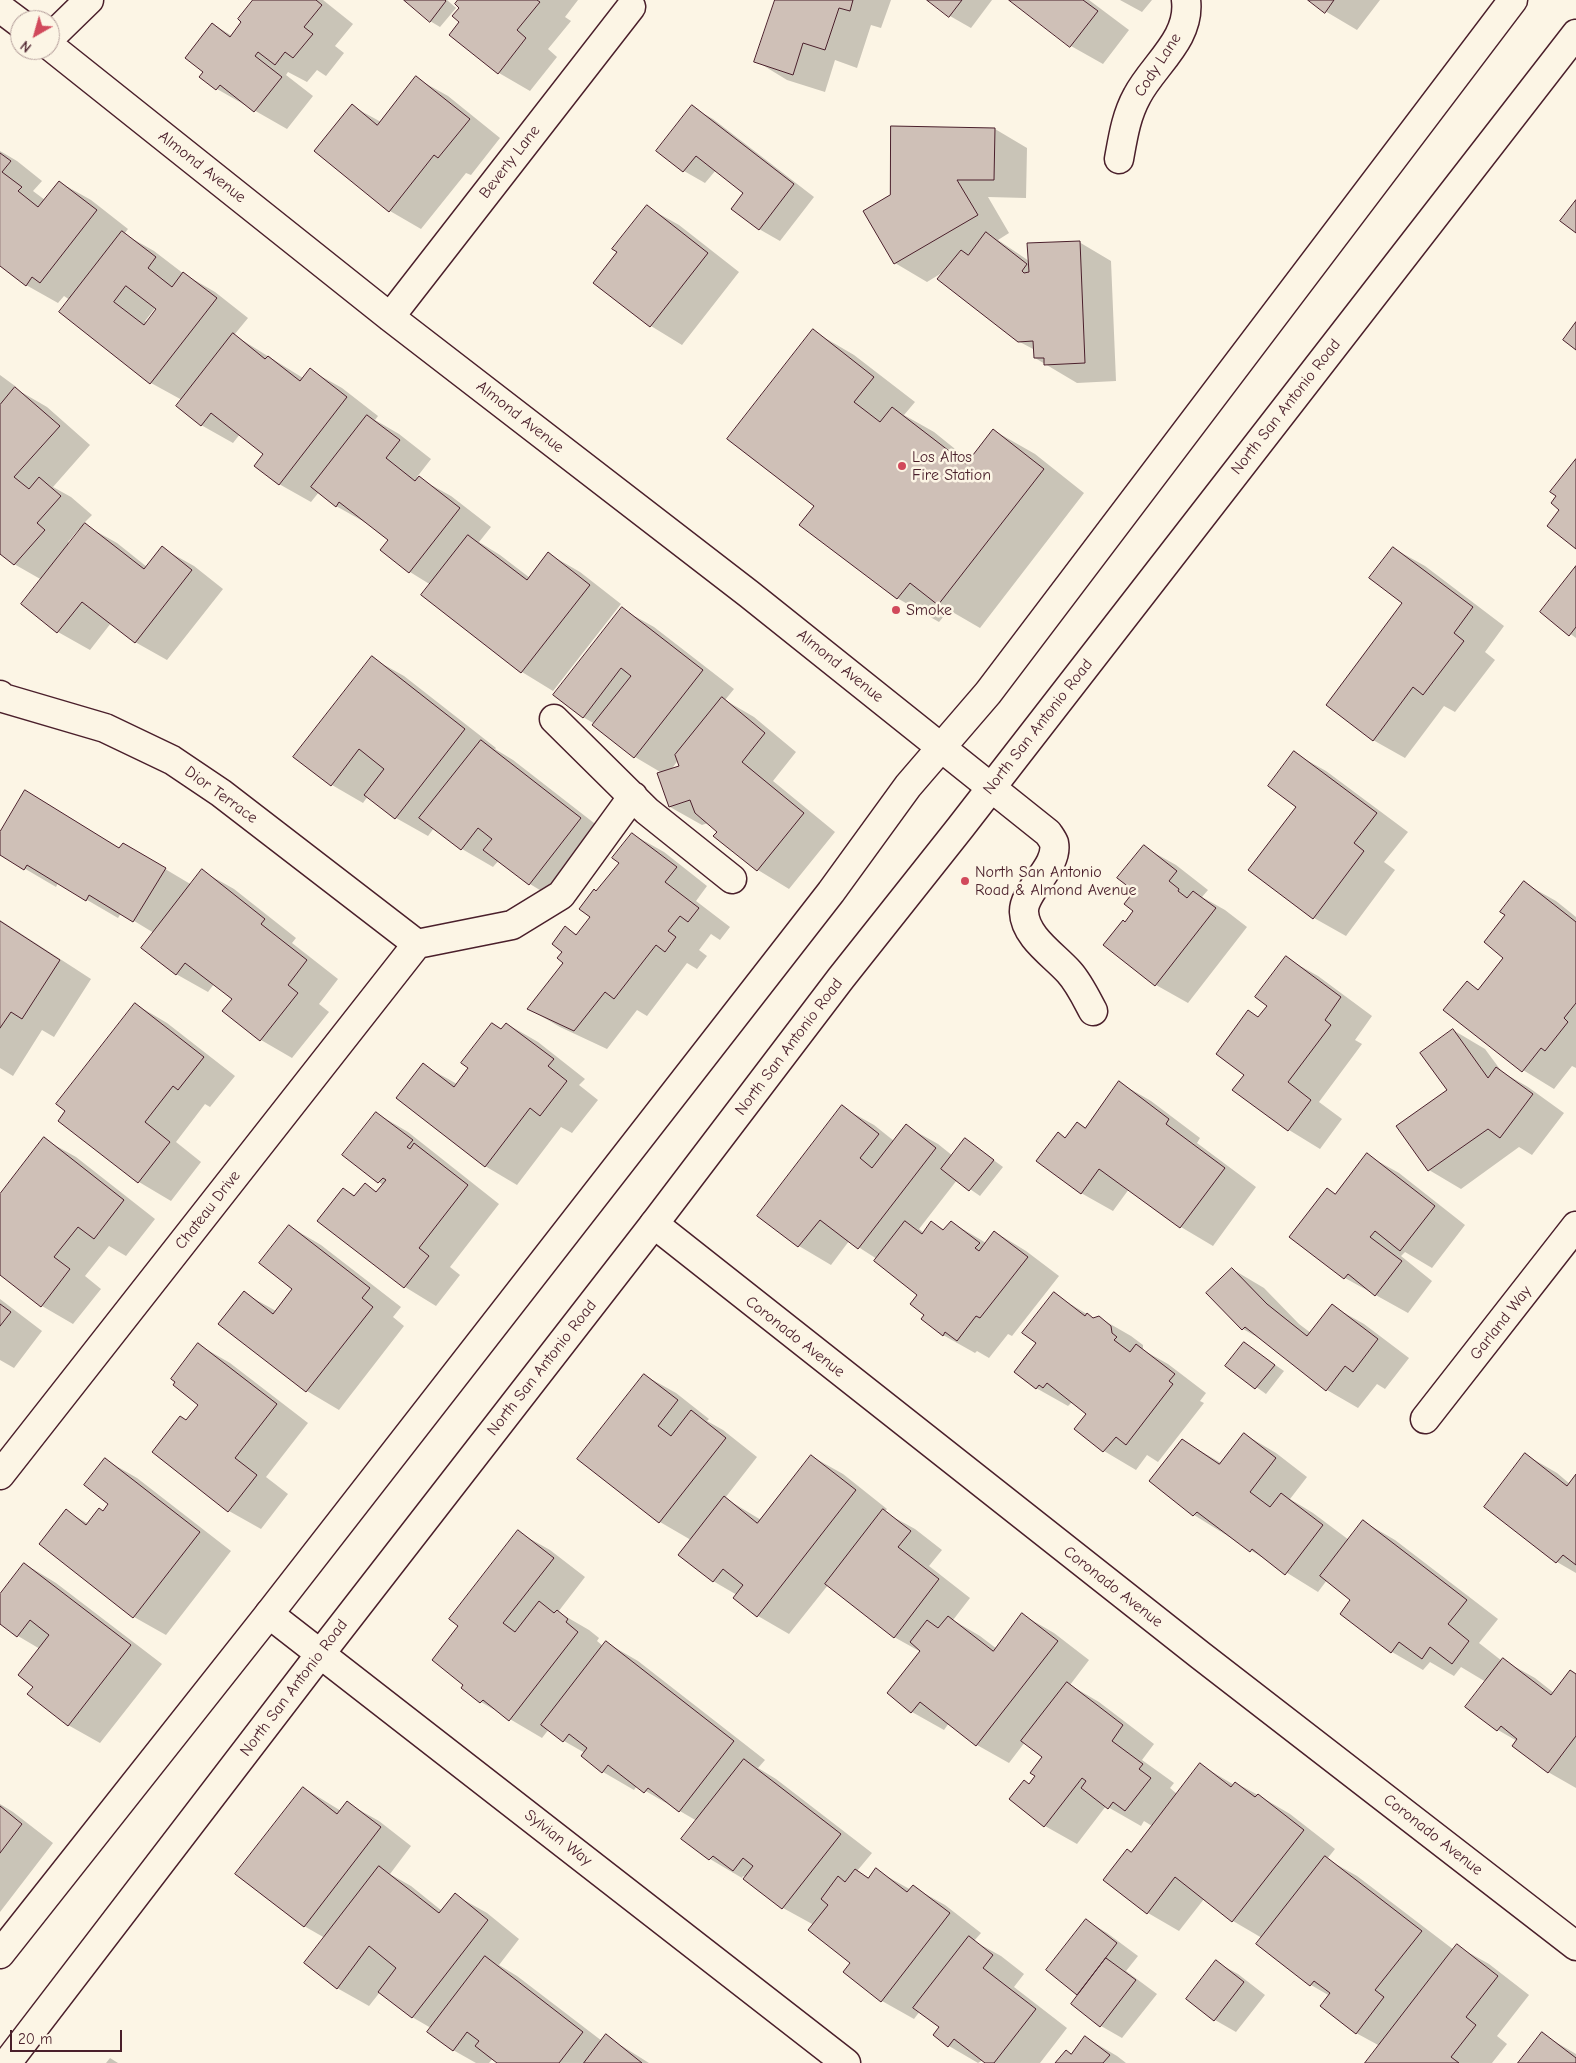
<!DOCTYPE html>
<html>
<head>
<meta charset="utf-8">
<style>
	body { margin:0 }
	#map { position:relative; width:1576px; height:2063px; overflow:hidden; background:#fcf5e5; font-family:"Comic Neue",sans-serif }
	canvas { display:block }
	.north { position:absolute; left:10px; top:10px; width:50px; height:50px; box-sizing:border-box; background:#fcf5e5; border:1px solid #b59f9b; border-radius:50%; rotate:218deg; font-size:14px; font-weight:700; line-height:20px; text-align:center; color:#4a1f2b }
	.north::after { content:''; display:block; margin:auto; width:18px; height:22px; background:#d1495b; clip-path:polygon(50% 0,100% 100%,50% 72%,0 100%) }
	.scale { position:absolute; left:10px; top:2030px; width:112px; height:22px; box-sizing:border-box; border:2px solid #4a1f2b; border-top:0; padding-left:6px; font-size:15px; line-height:18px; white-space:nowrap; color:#4a1f2b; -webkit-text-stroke:4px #fcf5e5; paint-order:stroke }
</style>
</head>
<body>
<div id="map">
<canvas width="1576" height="2063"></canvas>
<div class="north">N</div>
<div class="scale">20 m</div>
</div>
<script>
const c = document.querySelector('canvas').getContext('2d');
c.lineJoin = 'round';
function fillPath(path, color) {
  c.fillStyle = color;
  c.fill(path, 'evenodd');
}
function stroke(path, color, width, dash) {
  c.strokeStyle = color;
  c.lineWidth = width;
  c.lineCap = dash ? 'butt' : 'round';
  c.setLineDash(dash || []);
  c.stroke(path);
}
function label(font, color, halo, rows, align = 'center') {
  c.font = font + ' "Comic Neue",sans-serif';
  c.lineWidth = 5;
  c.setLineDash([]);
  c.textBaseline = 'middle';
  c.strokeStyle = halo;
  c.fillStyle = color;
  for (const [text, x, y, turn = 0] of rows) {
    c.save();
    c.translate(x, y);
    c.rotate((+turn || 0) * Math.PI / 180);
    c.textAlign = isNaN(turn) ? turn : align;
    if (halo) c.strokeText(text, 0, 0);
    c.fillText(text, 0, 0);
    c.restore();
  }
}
const shadow = new Path2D(`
	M255,0H323L353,24L335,46L344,53L326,76L317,70L307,82L288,72L286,75L313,96L287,129L217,89L204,71L213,24L232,36L243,22Z
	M405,0H447L456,8L440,27L430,21Z
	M460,0H578L565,17L571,21L548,49L557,57L530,91L499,73L460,22Z
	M776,0H891L881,28L871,25L857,68L835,60L825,92L787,80L756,61Z
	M929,0H992L971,28L950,16Z
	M1011,0H1089L1129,30L1103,64L1071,46Z
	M1120,0H1152L1142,12Z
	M1310,0H1380L1357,30L1325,11Z
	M416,78L448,96L500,138L471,175L466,173L421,229L390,211L352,106L381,122Z
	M692,107L713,119L814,197L780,241L759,229L745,193L716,170L705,183L684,171L658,150Z
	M995,129L1027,148L1026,198L988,197L1009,233L998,240L1029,261L1079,242L1111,261L1116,381L1077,383L1035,358V350L1018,341L945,271L927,282L895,263L865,211Z
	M0,151L17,161L42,181L33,191L45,200L59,182L91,200L128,229L124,234L154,251L184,274L215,292L248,318L234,335L303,378L310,370L342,388L378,416L375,420L399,434L431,459L417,477L451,496L491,527L479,542L500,555L530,578L549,554L580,572L621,604L553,691L522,672L423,595L431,585L410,572L381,550L389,540L368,524L336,506L319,492L311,502L279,484L265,454L240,434L233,443L201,425L182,400L151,383L70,300L64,296L58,303L26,285L0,264ZM156,307L158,309L147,323L145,321Z
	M647,207L679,225L739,272L682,345L651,326L595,283L619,252Z
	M813,331L854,355L915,402L904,415L934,432L970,461L993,430L1035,454L1084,493L980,628L949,610L939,622L897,598L816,506Z
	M0,375L15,386L10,392L12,393L16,389L47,407L90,445L53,487L71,497L92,515L83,524L117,543L147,567L162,548L194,566L223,589L167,660L135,642L111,623L90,650L58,632L23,604L42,580L14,564L0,552ZM79,529L81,530L70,544L68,542Z
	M1393,548L1425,566L1504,626L1485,652L1495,660L1455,712L1444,706L1405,758L1373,740L1404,603Z
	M1576,568V638L1541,612Z
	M622,609L654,627L734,689L725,700L754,717L796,752L773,781L835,832L789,889L758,870L715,836L719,832L708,823L702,825L670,807L662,773L635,757L595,724L583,717ZM678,760L680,767L671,770Z
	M372,658L404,676L496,748L495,749L513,760L612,837L561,903L530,884L499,860L493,867L462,849L434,828L428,836L396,818L368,796L363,803L332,785Z
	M1294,753L1326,771L1408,832L1384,862L1395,870L1346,936L1314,918L1250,870L1298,806Z
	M57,810L120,849L155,863L192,885L202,871L234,889L296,938L292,943L338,979L319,1004L329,1012L292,1058L261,1040L224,1011L233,999L214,984L208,992L176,974L154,933L121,913L118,918L58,883L56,887L0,854V835Z
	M632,834L664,852L707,886L696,901L730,927L720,940L711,934L699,950L707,956L697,969L687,963L647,1016L637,1010L607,1049L560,1027L529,1009L565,962L566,928L578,935L592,917L597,892L621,862Z
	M1144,847L1176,865L1208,890L1202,897L1225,910L1247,927L1188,1003L1156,985L1126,923L1135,911V891Z
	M1524,883L1556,901L1576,917V1068L1572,1066L1554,1089L1523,1070L1467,983L1480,990L1505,957Z
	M0,920L91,979L54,1037L42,1030L13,1076L0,1068Z
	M1286,958L1318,976L1372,1016L1355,1040L1362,1044L1319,1102L1342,1119L1320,1149L1289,1130L1234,1090L1245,1075L1259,1018L1269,1005Z
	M135,1004L167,1023L235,1076L210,1107L205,1104L176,1142L201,1162L171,1201L139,1182L59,1121Z
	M507,1024L538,1042L585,1079L579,1085L598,1100L572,1133L561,1127L517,1185L485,1166L423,1065L457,1084Z
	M1453,1030L1485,1049L1502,1072L1528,1087L1564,1113L1532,1155L1519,1147L1461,1189L1429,1170L1398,1126L1448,1091Z
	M1120,1083L1151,1101L1200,1138L1197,1143L1256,1187L1213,1246L1181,1227L1129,1189L1113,1211L1081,1193L1058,1133L1066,1138L1077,1123L1086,1128Z
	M842,1107L874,1125L894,1141L906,1126L938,1144L953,1156L965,1139L1003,1167L980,1196L957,1180L919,1229L924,1233L932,1223L945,1230L951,1222L986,1243L995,1232L1026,1251L1059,1276L1012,1336L1008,1334L989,1358L977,1351L975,1353L943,1335L926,1315L919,1295L877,1259L849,1241L831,1265L799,1246L758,1215Z
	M376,1113L408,1132L499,1204L450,1267L460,1275L436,1306L405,1287L319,1221L343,1189L356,1196L365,1185L378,1192L383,1185L344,1155Z
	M44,1139L76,1157L155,1219L126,1256L109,1246L85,1276L101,1289L73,1324L42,1306L0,1274V1196Z
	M1367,1155L1399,1173L1465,1225L1432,1268L1405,1252L1401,1256L1432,1281L1408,1313L1345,1278L1291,1236L1336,1195Z
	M289,1226L321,1245L401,1307L393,1317L404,1326L339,1410L307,1391L220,1323L244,1293L276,1311L294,1289Z
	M1232,1269L1264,1288L1299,1324L1311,1333L1332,1306L1364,1324L1409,1358L1385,1389L1377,1384L1358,1408L1327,1390L1266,1342L1243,1329Z
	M1054,1294L1095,1319L1098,1317L1131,1336L1143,1345V1350L1168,1364L1206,1393L1200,1401L1204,1403L1158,1462L1147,1455L1136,1470L1104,1451L1075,1429L1087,1414L1076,1405L1071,1403L1068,1406L1036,1388L1038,1343Z
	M0,1299L42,1331L14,1368L0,1360Z
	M1245,1344L1284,1371L1266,1394L1227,1366Z
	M199,1345L230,1363L308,1423L266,1477L288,1494L261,1529L229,1511L187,1421L200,1404Z
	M644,1375L676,1393L709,1419L707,1421L723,1430L757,1457L725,1498L761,1520L811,1456L843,1474L887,1509L884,1512L915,1529L942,1550L929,1566L970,1598L953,1620L980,1636L997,1649L1023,1615L1054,1633L1089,1660L1070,1685L1099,1702L1154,1744L1142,1760L1174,1783L1170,1788L1177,1794L1201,1765L1234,1785L1236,1783L1258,1795L1290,1814L1335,1849L1327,1859L1357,1876L1454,1950L1457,1946L1489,1964L1529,1995L1497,2036L1507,2044L1492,2063H1366L1380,2046L1356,2033L1330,1996L1311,1985L1262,1938L1233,1921L1204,1899L1179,1931L1148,1913L1131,1853L1152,1826L1144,1821L1141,1826L1106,1806L1077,1844L1045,1826L1030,1785L1036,1776L1044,1757L1025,1742L1009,1763L977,1745L949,1723L944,1730L912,1712L888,1693L921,1652L894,1637L828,1585L789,1634L758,1616L737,1595L713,1581L691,1540L660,1522L579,1459Z
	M1244,1434L1276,1453L1307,1477L1290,1499L1313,1513L1349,1540L1364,1522L1395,1540L1498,1619L1479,1643L1502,1661L1503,1660L1535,1678L1554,1693L1576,1674V1788L1548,1772L1517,1741L1498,1730L1486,1682L1461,1667L1454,1676L1430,1662L1423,1670L1392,1652L1352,1600L1327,1580L1318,1592L1194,1515L1150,1481L1182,1440L1221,1463Z
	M1526,1455L1557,1473L1570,1484L1576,1476V1573L1557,1562L1485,1506Z
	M106,1460L137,1478L231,1551L166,1635L134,1617L66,1511L89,1524L104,1512L110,1504Z
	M518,1532L550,1550L585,1577L558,1612L589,1630L599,1638L597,1641L604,1647L607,1643L638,1661L765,1760L758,1768L776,1779L872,1853L857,1871L869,1878L876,1870L911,1890L913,1887L945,1905L981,1933L974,1941L1001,1956L1024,1974L1014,1987L1067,2028L1040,2063H987L983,2060L978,2063L949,2046L941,2027L920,2011L914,2019L882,2001L845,1972L851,1963L814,1925L783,1908L745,1879L746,1877L743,1876L742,1878L710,1859L683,1839L697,1821L637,1786L634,1790L603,1772L585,1753L564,1741L549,1729L542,1738L481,1702L462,1688L465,1685L460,1626Z
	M25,1564L56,1583L162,1664L100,1743L68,1725L34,1686L40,1649L18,1636L0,1622V1596Z
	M304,1788L341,1811L347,1803L379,1821L411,1846L390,1874L411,1886L442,1911L455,1895L487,1913L519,1939L499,1965L517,1976L602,2041L606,2036L649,2063H499L493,2058L489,2063H476L453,2050L431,2028L412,2017L380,1992L369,2006L337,1988L325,1938L304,1926Z
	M0,1804L13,1812L53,1843L0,1912Z
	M1086,1920L1107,1933L1138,1956L1126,1971L1157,1994L1122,2038L1101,2026L1079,1995L1047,1970Z
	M1216,1962L1238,1974L1265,1995L1236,2032L1215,2020L1188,1998Z
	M1542,2034L1576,2054V2063H1520Z
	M1085,2037L1117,2056L1126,2063H1057L1072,2055Z
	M110,2058L118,2063H106Z`);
const building = new Path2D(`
	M253,0H316L322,5L304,27L313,34L293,58L285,52L275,65L258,52L255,56L282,77L254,112L220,85L216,90L199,77L203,72L185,58L212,23L230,37L241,22L238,19Z
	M404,0H445L446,1L430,22Z
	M458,0H537L540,2L517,30L526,38L498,74L449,35L459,22L452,16L459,8L455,4Z
	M775,0H853L850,11L839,8L825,50L803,43L793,75L754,62Z
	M927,0H962L949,17Z
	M1009,0H1083L1098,11L1070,47Z
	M1308,0H1334L1325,13Z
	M416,76L470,119L438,158L434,155L389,212L314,151L352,104L377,125Z
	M692,105L794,184L759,230L731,209L743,193L696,156L683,172L656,151Z
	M891,126L995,128L994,180H957L978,215L894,264L863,211L890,195Z
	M0,153L11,161L2,172L22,187L18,191L38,207L59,181L97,210L40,283L32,277L26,286L0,266Z
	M1576,200V233L1560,221Z
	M647,205L708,253L650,327L593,283L617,252L612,249Z
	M122,231L156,257L148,268L172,287L183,272L217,298L150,384L59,312ZM126,286L156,309L144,325L114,302Z
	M986,232L1027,264L1022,271L1024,273L1029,272L1027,243L1080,241L1085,363L1044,365V358H1034L1033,341L1018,342L937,279L961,250L968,255Z
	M1576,322V350L1563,340Z
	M813,329L874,377L854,402L880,422L892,407L966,464L993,429L1044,469L938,605L910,583L897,599L799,525L814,506L727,439Z
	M233,333L265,359L268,356L300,381L310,368L347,397L279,485L254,466L263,454L211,413L201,426L176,406Z
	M15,387L60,426L14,477L29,489L39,477L61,496L37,523L45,530L14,565L0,554V405Z
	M367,415L400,440L386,458L415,481L419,476L460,508L409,573L380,550L388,540L339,502L336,507L311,487Z
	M1576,459V549L1547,526L1559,510L1551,503L1556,496L1550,492Z
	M85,523L144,569L162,546L192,570L135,643L82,602L57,633L21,604Z
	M468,535L527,580L548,552L590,585L521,673L421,595Z
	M1393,547L1473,607L1454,633L1464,641L1423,695L1413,687L1373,741L1326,705L1402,603L1369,578Z
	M1576,566V627L1569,636L1540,612Z
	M622,607L703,670L634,758L592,725L631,676L621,668L583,718L553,695Z
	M372,656L465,729L395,819L364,795L384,769L359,749L331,786L293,757Z
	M722,697L765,733L742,762L804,813L757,871L713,836L717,832L695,813L690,800L669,807L657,773L679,766L675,755Z
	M481,740L581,818L529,885L483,850L492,839L478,828L461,850L419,818Z
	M1294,751L1377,813L1354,843L1364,851L1313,919L1248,870L1296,807L1268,786Z
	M25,790L119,848L123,843L166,868L133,922L89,895L86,901L27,865L24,870L0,855V832Z
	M632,833L677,867L665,882L699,908L688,922L680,916L668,931L676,937L665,952L656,945L614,999L605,992L574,1031L527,1009L563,963L557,958L562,952L552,944L565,926L576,935L590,917L579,909L594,889L596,891L619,863L612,858Z
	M1144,845L1177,871L1169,881L1179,889L1178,891L1187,898L1193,891L1216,908L1155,986L1103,945L1123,920L1125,922L1133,911L1124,904L1134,891L1117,878Z
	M202,869L265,919L261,924L307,960L288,985L298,993L260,1041L222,1011L232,999L185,963L176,975L141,948Z
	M1524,881L1576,922V1003L1564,1018L1568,1022L1545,1051L1541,1048L1522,1072L1443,1010L1467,981L1478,990L1503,958L1484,942L1505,915L1500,912Z
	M0,921L60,960L22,1019L11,1012L0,1028Z
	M1286,956L1341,997L1325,1020L1331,1025L1288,1082L1311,1100L1288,1131L1232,1090L1244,1075L1216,1054L1248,1010L1258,1017L1267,1006L1255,997Z
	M135,1003L204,1057L178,1090L173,1086L145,1122L170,1142L138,1183L58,1121L65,1111L56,1104Z
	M492,1023L501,1029L506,1023L554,1059L548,1066L567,1081L540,1116L530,1108L485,1167L396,1098L423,1063L454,1087L468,1068L461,1063Z
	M1453,1029L1488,1078L1496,1067L1533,1094L1500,1138L1488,1129L1428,1171L1396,1126L1447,1090L1420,1053Z
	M1119,1081L1169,1119L1166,1124L1225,1168L1180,1228L1099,1169L1081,1194L1036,1161L1058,1132L1065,1138L1077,1122L1085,1128Z
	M842,1105L879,1134L860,1158L872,1168L906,1124L936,1148L858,1249L820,1220L798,1247L757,1216Z
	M376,1112L413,1140L407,1147L410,1149L414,1143L468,1185L419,1248L429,1256L404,1288L317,1221L343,1188L354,1196L365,1183L376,1192L386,1180L383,1178L378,1183L342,1155Z
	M44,1137L124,1200L94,1239L78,1227L54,1257L70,1269L41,1307L0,1275V1194Z
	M965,1138L994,1160L969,1191L941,1169Z
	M1367,1153L1435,1206L1400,1251L1375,1231L1370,1237L1402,1261L1375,1296L1348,1274L1344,1279L1289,1237L1327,1188L1335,1194Z
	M905,1221L922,1234L931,1221L943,1230L951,1221L980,1243L975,1248L979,1251L994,1231L1028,1257L980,1318L976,1316L957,1341L945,1332L943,1336L921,1319L924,1315L910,1304L917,1295L874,1261Z
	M289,1225L370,1288L362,1298L373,1307L306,1392L218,1324L244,1291L273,1314L292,1289L259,1263Z
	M1232,1268L1267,1304L1307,1336L1332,1304L1378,1339L1353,1372L1345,1366L1326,1391L1245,1327L1242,1330L1206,1293Z
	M1054,1292L1085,1316L1087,1313L1093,1318L1099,1316L1111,1326L1112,1333L1117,1337L1114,1340L1130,1352L1136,1344L1175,1374L1169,1381L1173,1384L1126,1445L1116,1437L1103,1452L1074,1429L1086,1414L1047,1383L1043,1388L1039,1385L1036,1389L1014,1372L1036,1343L1022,1333Z
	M0,1304L11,1312L0,1326Z
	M1244,1342L1275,1365L1255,1389L1225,1366Z
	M198,1343L277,1404L235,1458L257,1475L228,1512L152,1452L180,1416L186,1420L198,1405L173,1385L175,1382L171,1379Z
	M644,1374L678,1400L658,1426L671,1436L691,1410L726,1438L659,1523L577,1459Z
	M1244,1433L1276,1458L1250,1492L1270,1507L1281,1493L1323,1525L1285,1575L1252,1549L1250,1552L1197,1512L1193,1516L1149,1481L1182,1439L1219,1464Z
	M1525,1453L1567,1486L1576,1474V1565L1563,1555L1556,1563L1484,1507Z
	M811,1455L856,1490L757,1617L733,1598L743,1585L723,1569L713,1582L678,1555L724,1496L757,1523Z
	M105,1458L200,1532L133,1618L39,1544L66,1509L86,1525L99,1508L103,1511L108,1504L84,1485Z
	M883,1509L911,1531L898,1547L939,1579L894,1638L825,1584Z
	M1363,1520L1467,1600L1448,1624L1469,1641L1452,1664L1430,1647L1422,1659L1399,1642L1391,1653L1340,1614L1350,1600L1320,1576Z
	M518,1530L554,1558L503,1623L515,1632L539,1601L554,1613L557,1610L568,1619L566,1622L578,1632L509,1721L483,1700L480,1703L461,1688L463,1685L432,1660L458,1626L449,1619Z
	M24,1563L131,1645L68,1726L27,1694L33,1687L18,1675L49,1635L30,1620L17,1637L0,1624V1594Z
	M1022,1613L1058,1641L976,1746L920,1702L911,1713L887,1693L920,1651L910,1642L927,1620L938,1628L948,1616L993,1651Z
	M606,1641L734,1741L679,1812L648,1788L644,1793L608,1765L602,1773L581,1756L587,1748L569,1734L563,1742L541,1725Z
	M1503,1658L1551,1695L1570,1670L1576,1674V1736L1548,1773L1512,1746L1517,1739L1501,1726L1497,1731L1465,1707Z
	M1067,1682L1123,1725L1112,1741L1143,1764L1139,1769L1151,1778L1125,1811L1113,1802L1108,1809L1081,1788L1086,1781L1082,1778L1044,1827L1009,1799L1024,1780L1029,1784L1035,1776L1030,1773L1042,1757L1021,1741Z
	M744,1759L841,1834L782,1909L743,1879L753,1866L743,1858L733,1871L713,1856L709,1860L681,1839Z
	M1200,1763L1231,1787L1235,1782L1255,1797L1258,1794L1304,1830L1232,1922L1175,1877L1147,1914L1103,1880L1127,1849L1131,1852Z
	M303,1787L337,1814L347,1801L381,1827L304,1927L235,1874Z
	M0,1806L22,1824L0,1853Z
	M1325,1856L1422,1931L1375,1990L1384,1997L1356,2034L1320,2006L1330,1993L1314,1981L1310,1986L1256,1944Z
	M379,1866L439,1913L455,1893L488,1920L412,2018L378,1992L396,1968L369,1946L337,1989L304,1963Z
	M876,1868L907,1892L913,1885L950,1913L881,2002L843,1972L850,1963L808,1930L828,1905L821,1899L838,1876L845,1882L855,1869L868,1878Z
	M1086,1919L1117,1943L1077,1995L1046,1970Z
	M969,1936L993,1955L983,1968L1036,2009L994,2063H985L954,2039L948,2047L933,2035L939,2027L913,2008Z
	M1457,1944L1498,1976L1466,2017L1476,2025L1451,2057L1459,2063H1365Z
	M485,1956L583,2032L559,2063H497L475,2046L479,2041L467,2032L453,2051L427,2032Z
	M1106,1958L1136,1980L1100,2027L1071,2004Z
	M1216,1960L1244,1982L1214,2021L1186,1999Z
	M1542,2032L1576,2058V2063H1518Z
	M606,2034L642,2063H584Z
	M1085,2036L1110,2055L1103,2063H1055L1066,2050L1071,2054Z`);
const minor = new Path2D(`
	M0,8L20,23
	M50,38L89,0
	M50,46L390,317L749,594L1048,833C1050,836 1053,840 1054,843C1059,867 1023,890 1024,912C1025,937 1054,955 1069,972C1079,983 1086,998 1093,1011
	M1119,159C1123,137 1126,116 1137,96C1153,65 1191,39 1186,0
	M390,317L631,7
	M0,695L3,698L105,728L172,760L221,793L417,944
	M554,719L647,811L732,879
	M417,944L512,925L561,895L633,796
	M654,1224L1200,1655L1576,1946
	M1425,1419L1576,1226
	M0,1475L417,944
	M269,1614L846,2063`);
const major = new Path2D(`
	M0,1954L269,1614L831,892L908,786L988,693L1513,0
	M7,2063L321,1653L654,1224L841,978L960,828L1576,34`);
const markers = [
	[902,466,5,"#d1495b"],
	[896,610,5,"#d1495b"],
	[965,881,5,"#d1495b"]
];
const streetNames = [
	["Cody Lane",1158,65,-57],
	["Beverly Lane",510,162,-52],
	["Almond Avenue",202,167,38],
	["North San Antonio Road",1286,407,-52],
	["Almond Avenue",520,417,38],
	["Almond Avenue",840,666,39],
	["North San Antonio Road",1038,727,-52],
	["Dior Terrace",221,795,36],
	["North San Antonio Road",789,1047,-53],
	["Chateau Drive",208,1210,-52],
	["Garland Way",1501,1323,-52],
	["Coronado Avenue",795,1337,38],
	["North San Antonio Road",542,1368,-52],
	["Coronado Avenue",1113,1587,38],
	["North San Antonio Road",294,1688,-53],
	["Coronado Avenue",1433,1835,38],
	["Sylvian Way",558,1838,38]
];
const poiNames = [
	["Los Altos",912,457],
	["Fire Station",912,475],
	["Smoke",906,610],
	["North San Antonio",975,872],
	["Road & Almond Avenue",975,890]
];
fillPath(shadow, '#0003');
fillPath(building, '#cfc0b7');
stroke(building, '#4a1f2b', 1);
stroke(minor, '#4a1f2b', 31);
stroke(major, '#4a1f2b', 31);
stroke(minor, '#fcf5e5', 28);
stroke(major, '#fcf5e5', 28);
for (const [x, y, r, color] of markers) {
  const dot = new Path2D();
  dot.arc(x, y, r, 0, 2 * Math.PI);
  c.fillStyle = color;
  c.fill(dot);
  stroke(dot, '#fcf5e5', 2);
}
label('16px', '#4a1f2b', '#fcf5e5', streetNames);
label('16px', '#4a1f2b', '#fcf5e5', poiNames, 'left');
</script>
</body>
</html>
